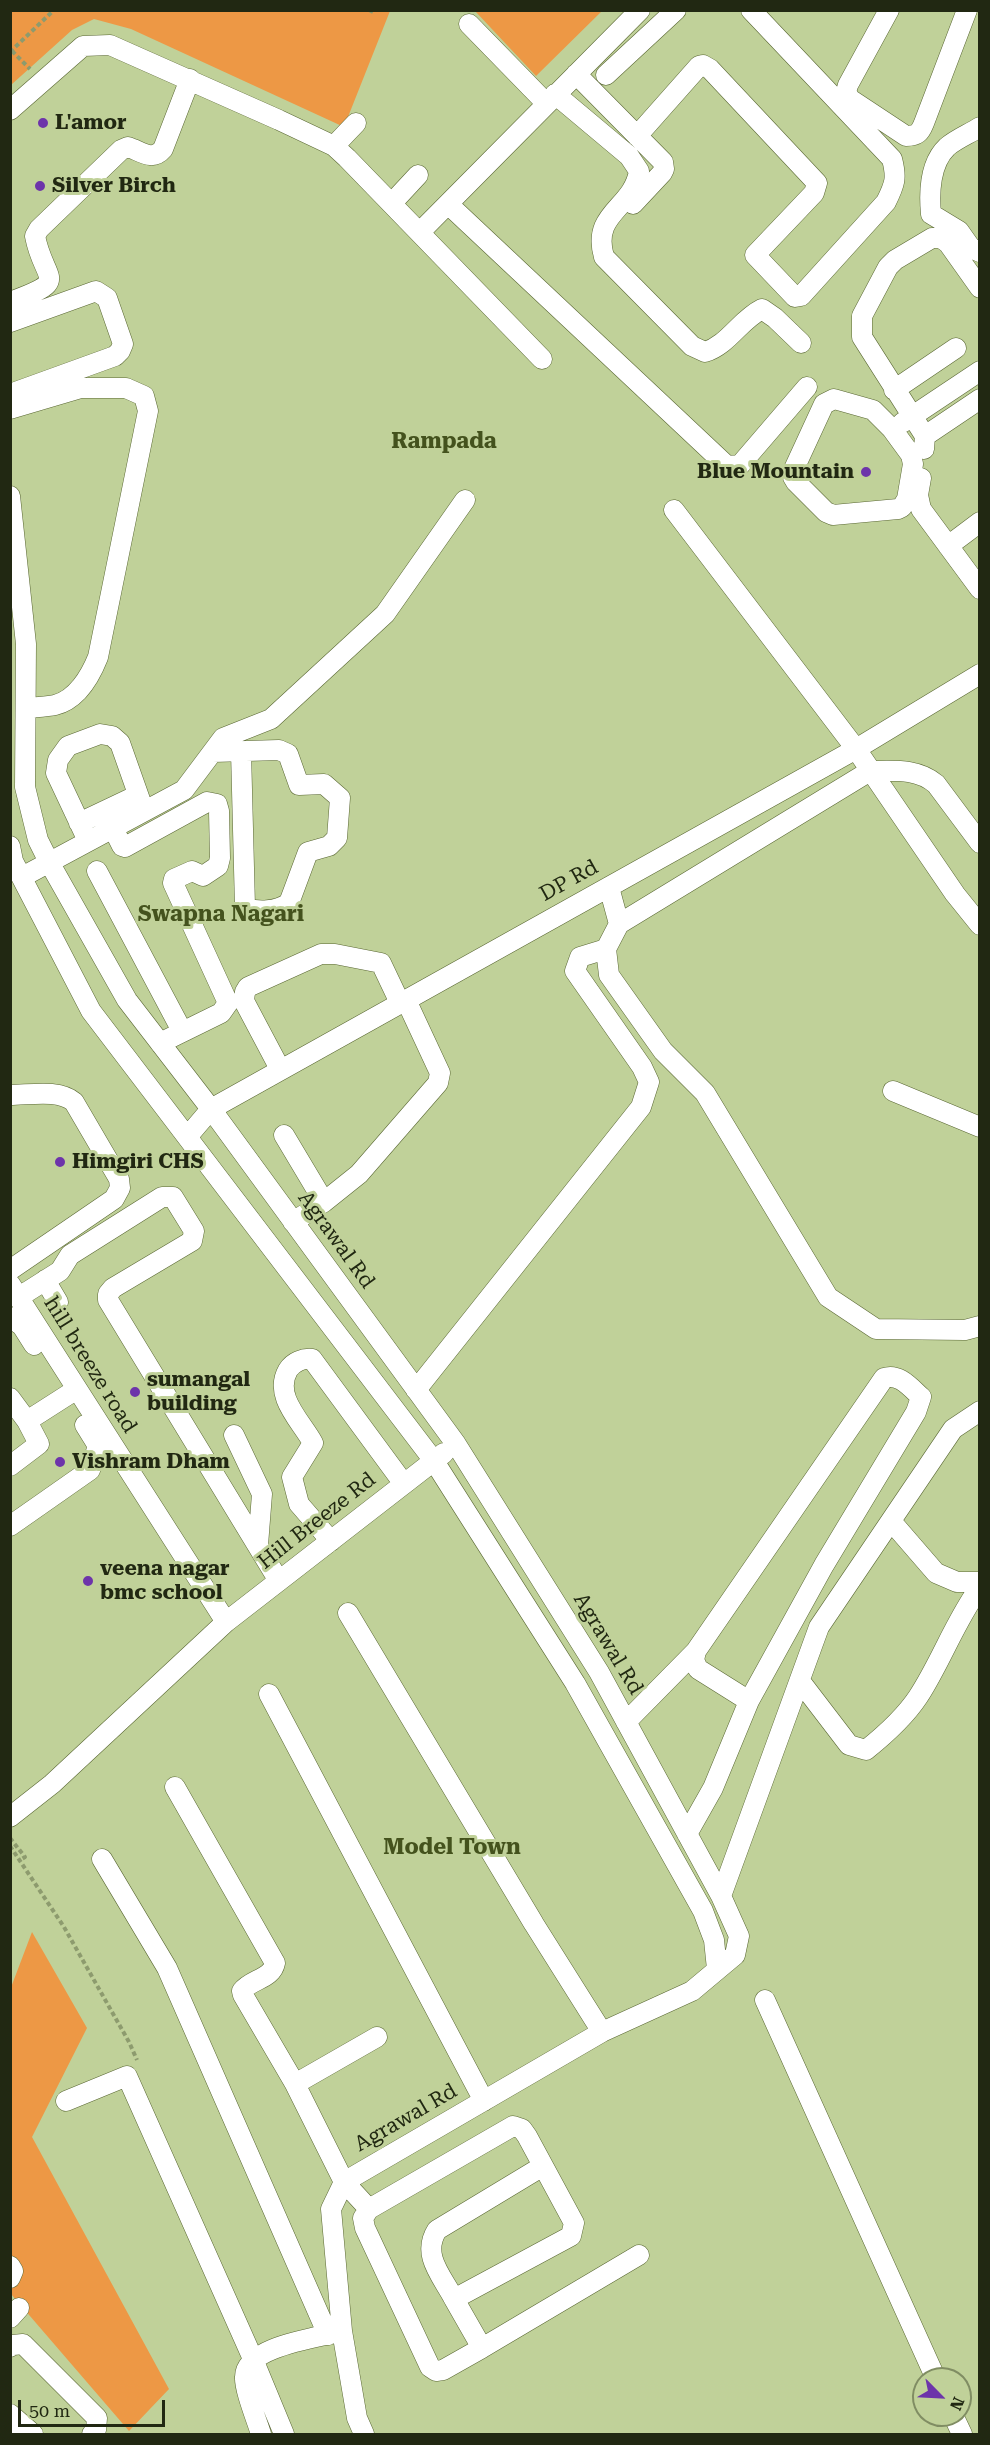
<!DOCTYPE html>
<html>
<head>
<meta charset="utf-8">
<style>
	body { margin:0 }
	#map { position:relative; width:990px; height:2445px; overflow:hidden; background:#c0d199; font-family:"Roboto Serif",serif }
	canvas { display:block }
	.frame { position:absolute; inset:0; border:12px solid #212812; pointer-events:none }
	.north { position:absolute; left:912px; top:2367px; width:60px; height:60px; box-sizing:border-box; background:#c0d199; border:2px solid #808d63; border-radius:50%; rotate:114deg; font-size:16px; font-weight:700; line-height:24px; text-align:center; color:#212812 }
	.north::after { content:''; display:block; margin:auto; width:21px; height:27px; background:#6d34aa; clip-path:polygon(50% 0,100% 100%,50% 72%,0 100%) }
	.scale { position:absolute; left:18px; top:2400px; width:147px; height:27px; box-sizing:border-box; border:3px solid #212812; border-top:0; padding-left:8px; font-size:18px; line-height:21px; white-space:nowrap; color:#212812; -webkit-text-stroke:4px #c0d199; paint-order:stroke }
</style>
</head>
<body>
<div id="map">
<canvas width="990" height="2445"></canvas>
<div class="frame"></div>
<div class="north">N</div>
<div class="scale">50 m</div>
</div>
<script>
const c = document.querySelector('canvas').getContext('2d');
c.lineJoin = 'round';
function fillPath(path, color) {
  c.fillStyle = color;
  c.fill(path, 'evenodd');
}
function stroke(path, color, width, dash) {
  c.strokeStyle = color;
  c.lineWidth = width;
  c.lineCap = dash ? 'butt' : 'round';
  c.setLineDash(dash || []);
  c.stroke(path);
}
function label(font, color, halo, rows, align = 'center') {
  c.font = font + ' "Roboto Serif",serif';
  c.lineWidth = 6;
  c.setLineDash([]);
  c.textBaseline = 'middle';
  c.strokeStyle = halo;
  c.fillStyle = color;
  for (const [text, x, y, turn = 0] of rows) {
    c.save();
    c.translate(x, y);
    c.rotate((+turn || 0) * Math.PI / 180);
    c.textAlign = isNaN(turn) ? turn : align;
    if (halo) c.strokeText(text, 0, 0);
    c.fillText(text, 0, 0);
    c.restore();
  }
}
const green = new Path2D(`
	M11,11H390L344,127L131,29L94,19L72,30L11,85Z
	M475,11H602L536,76Z
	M32,1932L87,2028L32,2137L169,2389L129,2431L11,2294L10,1990Z`);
const path = new Path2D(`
	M369,10L375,13
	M12,51L30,69
	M10,52L54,10
	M10,1838L25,1857L20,1860
	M10,1846L64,1927L129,2042L137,2060`);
const minor = new Path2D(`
	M889,10L848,85L846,92L850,99L906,136C917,136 920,133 924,123L967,10
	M469,24L546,103
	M576,74L663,162L664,169L662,173L633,204
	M606,75L676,10
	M555,94L629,156L639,171C633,209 591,212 604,257L692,346L705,352C728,345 740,320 762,309L775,318L801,343
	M10,110L83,46L110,45L279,120L334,146L347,158L542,359
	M980,127C969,134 956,139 947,147C930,163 929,193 931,214L959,231L971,248L980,252
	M637,136L699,66L703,65L710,69L817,183L814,193L755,255L795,297L801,296L886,202C895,184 897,178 892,159L751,10
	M334,146L356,123
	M392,203L418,175
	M448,204L727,466L740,465L807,387
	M420,232L640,10
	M10,302C72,279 44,283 35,236L39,229L121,150L128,147C141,151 152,162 163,149L190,79
	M10,322L96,291L107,298L123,344L120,351L115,356L10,394
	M894,390L956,348
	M834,399L873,410L892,429L911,455L913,464L907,499L902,507L898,509L833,515L826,512L796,482L793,477L794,469L824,404Z
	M10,409L81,388H126L144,396L148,411L98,657C90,677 76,700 55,705C46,707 35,707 26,708
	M902,423L980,371
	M925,436L862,337V316L888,267L895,260L932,238H941L948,243L980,288
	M924,449L925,436L980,399
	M921,478L918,495L921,509L980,589
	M10,496L26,644L25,787L38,840L49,862L127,1000L211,1109L456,1444L599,1672L721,1896L739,1936L735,1955L692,1991L602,2032L344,2182L331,2209L342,2331L357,2418L364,2434
	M674,510L856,749L955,894L980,925
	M948,546L980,522
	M213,752L279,750L288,754L299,785L324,784L340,798L337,838L329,846L308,852L289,903C277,911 258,913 245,907L241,751
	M79,823L138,795
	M113,828L122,846L125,847L207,802L217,804L219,811L220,858L218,866L203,876L192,871L174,879L173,883L228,1003L221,1013L160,1043
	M88,841L56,773L58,760L68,746L100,734L112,736L120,743L144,811
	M10,846L13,861L91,1011L434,1461L575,1683L703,1911L714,1940L717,1969
	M97,871L182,1031
	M22,877L184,790L223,738L271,719L385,614L465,500
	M609,887L619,924L606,949L609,975L663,1051L705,1093L828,1297L876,1329L965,1330L980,1326
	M619,924L870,771C894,771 917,768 936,784L980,843
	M280,1069L244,1001L245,992L248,987L321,954H335L381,963L400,1003
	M893,1091L980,1127
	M10,1095C30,1095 59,1089 74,1102L119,1179L120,1188L114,1199L10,1270
	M284,1135L324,1202
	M188,1136L211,1109L856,749L980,674
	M293,1222L324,1202L359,1174L438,1083L440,1073L406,1000
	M45,1280L58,1302
	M10,1284L226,1622
	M19,1297L60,1271L70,1255L162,1197H173L194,1231L192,1241L113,1288L108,1294V1300L279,1581
	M10,1317L22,1326L34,1345
	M416,1390L641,1107L649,1082L642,1067L575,971L580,957L606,949
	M10,1398L27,1421L39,1444L10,1466
	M27,1421L77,1389
	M234,1435L262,1494L258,1545
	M891,1521L936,1573L957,1582H980
	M10,1526L90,1470L98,1446L85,1425
	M331,1541L299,1504L292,1477L313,1443C301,1421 273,1396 288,1370C293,1362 303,1358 312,1359L404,1484
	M348,1613L534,1924L602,2032
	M800,1681L849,1745L866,1750C886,1734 904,1718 918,1697C941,1662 955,1621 980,1587
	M269,1694L484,2101
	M626,1722L696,1651
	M175,1787L275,1963C272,1979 251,1979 242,1991L243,1995L295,2084L344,2182L369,2209L513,2126L522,2129L527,2136L574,2223L571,2236L454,2299L482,2348L639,2255
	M10,1817L52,1784L226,1622L444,1453
	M687,1834L713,1788L749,1701L824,1565L916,1412L921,1397C910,1387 899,1373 884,1378L696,1651L694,1660L698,1669L749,1701
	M102,1859L167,1968L328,2335
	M721,1896L819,1627L953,1429L980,1411
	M765,2000L936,2379
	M295,2084L377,2037
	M66,2101L127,2076L253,2359L284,2434
	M369,2209L363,2218L365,2228L430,2367L436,2371L443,2370L482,2348
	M10,2266L13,2271L10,2278
	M454,2299C442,2276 421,2255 437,2230L543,2166
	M10,2318L19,2308
	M10,2347L13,2345L23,2344L97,2418L96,2430L92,2434
	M10,2414L33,2434
	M953,2415L962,2434
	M10,2434H11
	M261,2434C257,2421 244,2389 245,2377C245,2347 316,2338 339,2332`);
const markers = [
	[43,123,6,"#6d34aa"],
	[40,186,6,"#6d34aa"],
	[866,472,6,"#6d34aa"],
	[60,1162,6,"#6d34aa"],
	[135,1392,6,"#6d34aa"],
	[60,1462,6,"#6d34aa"],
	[88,1581,6,"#6d34aa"]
];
const poiNames = [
	["L'amor",55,123],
	["Silver Birch",52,186],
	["Blue Mountain",854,472,"right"],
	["Himgiri CHS",72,1162],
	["sumangal",147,1380],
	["building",147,1404],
	["Vishram Dham",72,1462],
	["veena nagar",100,1569],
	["bmc school",100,1593]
];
const streetNames = [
	["DP Rd",569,881,-29],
	["Agrawal Rd",336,1240,54],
	["hill breeze road",90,1365,58],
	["Hill Breeze Rd",317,1521,-38],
	["Agrawal Rd",608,1644,59],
	["Agrawal Rd",406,2118,-30]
];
const neighbourhoodNames = [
	["Rampada",444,442],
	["Swapna Nagari",221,915],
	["Model Town",452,1848]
];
fillPath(green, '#ed9845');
stroke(minor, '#596733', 21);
stroke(path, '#8d9b6e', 4, [4.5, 3]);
stroke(minor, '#fff', 20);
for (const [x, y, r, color] of markers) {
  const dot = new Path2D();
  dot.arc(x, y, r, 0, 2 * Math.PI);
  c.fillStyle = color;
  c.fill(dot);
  stroke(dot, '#c0d199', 2);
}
label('bold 21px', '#212812', '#c0d199', poiNames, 'left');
label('21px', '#212812', '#c0d199', streetNames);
label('bold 22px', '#44521d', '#c0d199', neighbourhoodNames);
</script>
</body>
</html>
